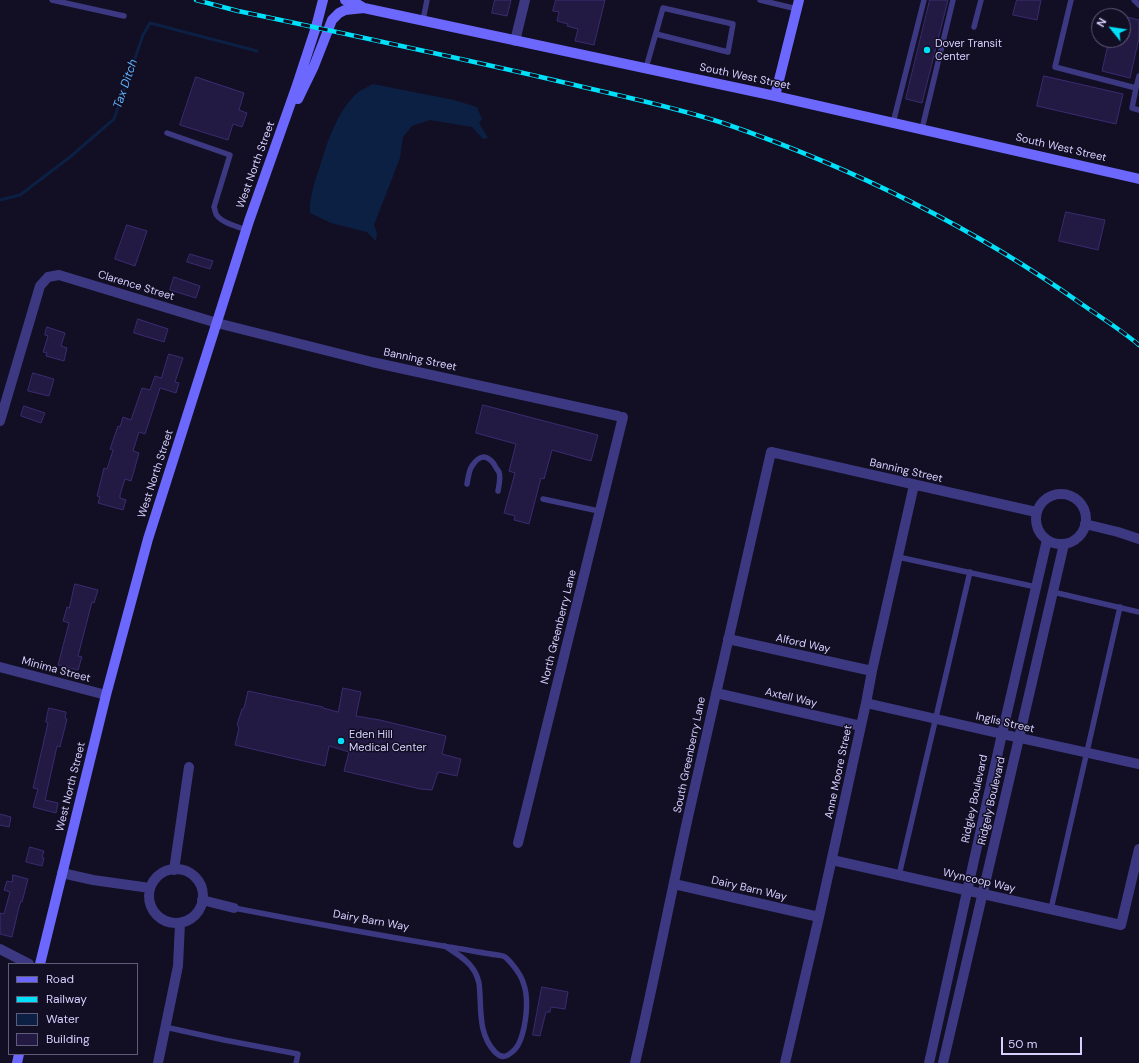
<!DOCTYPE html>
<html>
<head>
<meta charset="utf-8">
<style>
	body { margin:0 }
	#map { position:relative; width:1139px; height:1063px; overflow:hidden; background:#120e23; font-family:"DM Sans",sans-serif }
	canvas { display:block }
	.legend { position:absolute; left:8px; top:963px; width:130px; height:92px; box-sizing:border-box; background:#120e23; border:1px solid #605c7b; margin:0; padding:5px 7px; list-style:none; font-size:12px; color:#d6d0ff }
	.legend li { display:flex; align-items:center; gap:8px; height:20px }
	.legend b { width:20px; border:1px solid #605c7b }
	.north { position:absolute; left:1091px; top:8px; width:40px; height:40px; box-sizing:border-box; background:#120e23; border:1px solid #605c7b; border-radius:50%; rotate:300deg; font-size:11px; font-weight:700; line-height:16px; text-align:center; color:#d6d0ff }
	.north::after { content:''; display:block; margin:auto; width:14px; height:18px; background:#01e0f9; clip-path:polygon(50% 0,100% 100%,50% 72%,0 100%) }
	.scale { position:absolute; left:1001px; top:1037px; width:81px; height:18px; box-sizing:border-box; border:2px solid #d6d0ff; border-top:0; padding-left:5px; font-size:12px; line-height:14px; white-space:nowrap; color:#d6d0ff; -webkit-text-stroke:3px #120e23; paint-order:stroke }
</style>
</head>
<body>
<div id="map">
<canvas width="1139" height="1063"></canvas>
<ul class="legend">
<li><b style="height:5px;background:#6c68fe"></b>Road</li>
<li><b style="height:5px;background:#01e0f9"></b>Railway</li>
<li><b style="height:11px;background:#0c2044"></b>Water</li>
<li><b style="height:11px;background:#231a44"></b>Building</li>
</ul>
<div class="north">N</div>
<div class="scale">50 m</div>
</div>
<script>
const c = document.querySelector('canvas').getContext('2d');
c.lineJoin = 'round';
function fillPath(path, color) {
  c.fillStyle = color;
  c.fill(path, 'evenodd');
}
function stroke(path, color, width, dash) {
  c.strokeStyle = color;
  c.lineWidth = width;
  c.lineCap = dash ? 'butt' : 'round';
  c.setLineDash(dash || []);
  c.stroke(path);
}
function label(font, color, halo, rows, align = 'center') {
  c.font = font + ' "DM Sans",sans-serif';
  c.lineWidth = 3;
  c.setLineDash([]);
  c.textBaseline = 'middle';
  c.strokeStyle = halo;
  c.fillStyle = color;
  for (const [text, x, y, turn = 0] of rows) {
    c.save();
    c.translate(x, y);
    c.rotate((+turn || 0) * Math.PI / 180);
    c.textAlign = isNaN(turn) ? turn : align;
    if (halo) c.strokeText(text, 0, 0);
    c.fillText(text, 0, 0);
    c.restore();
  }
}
const water = new Path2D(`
	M373,84L454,100L477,107L482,119L479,123L488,138L483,139L472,127L430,120L412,126L403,137L400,158L374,225L377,234L376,241L367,232L331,223L310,213C309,197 315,181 320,166C328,140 337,112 357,93C362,89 368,87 373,84Z`);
const stream = new Path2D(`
	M0,200L20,195L70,157L114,119L143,35L150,23L257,51`);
const building = new Path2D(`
	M495,0H511L507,16L492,13Z
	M556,0H605L594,45L575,41L578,29L567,26L568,24L557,21L559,12L553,11Z
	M930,0H948L922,103L906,99Z
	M1017,0H1041L1037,20L1013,15Z
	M1123,16L1139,20V38L1130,78L1102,71L1109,40H1123Z
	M1044,76L1123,94L1116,124L1037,106Z
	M196,77L244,93L239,110L247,113L242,127L233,124L228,140L180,125Z
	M1066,212L1105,220L1098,250L1059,241Z
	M127,225L147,231L135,266L115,259Z
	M190,254L213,261L210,269L187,262Z
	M174,277L200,286L196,298L170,290Z
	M138,319L168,329L164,342L134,333Z
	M47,327L65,333L61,346L67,348L64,361L46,356L47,353L43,352L48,336L45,335Z
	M169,354L183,358L175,382L179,383L176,393L160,388L145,434L139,432L133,451L139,453L134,471L131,481L125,479L120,495V498L126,500L123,510L98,503L100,497L97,496L104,468L107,469L113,450L110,449L118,426L120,427L123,417L131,420L142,388L150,390L155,376L161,378Z
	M33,373L54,379L49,396L28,391Z
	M483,405L598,435L591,461L552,450L544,479L541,478L529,524L514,520L515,516L504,513L515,473L509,471L516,444L476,433Z
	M24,406L45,413L41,423L21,416Z
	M75,584L98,590L94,603L92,602L78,656L82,657L78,670L58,665L69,623L63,621L67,607L69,608Z
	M343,688L361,692L356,716L380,720L446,736L442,754L461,759L457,776L438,772L432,790L420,789L344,771L349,752L329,746L325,766L235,745L239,728L237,725L242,709L244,708L248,691L323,707V708L338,712Z
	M49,708L66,712L65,718L67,719L60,747L57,746L45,800L58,803L56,813L33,807L38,789L33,788L48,723L46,722Z
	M0,814L11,817L9,827L0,825Z
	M30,847L44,851L42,857L44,858L42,866L26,862Z
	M13,875L28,879L22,902L21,901L19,907L12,937L0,934V913L4,914L10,892L4,890L7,881L12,882Z
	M542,987L568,992L565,1009L551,1007L550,1012H546L540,1036L533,1035Z`);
const lane = new Path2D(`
	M52,0L124,16
	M760,0L797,9
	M1071,0L1055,67L1136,88L1139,76
	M1134,0L1139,5
	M423,20L427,0
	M974,27L981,0
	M646,68L663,8L733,24L728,52L656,34
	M1136,88L1132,108L1139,110
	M893,123L924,0
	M922,129L953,0
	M167,133L230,155L214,207C215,209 215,212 216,214C221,223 237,226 246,230
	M467,484C468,478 469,470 472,466C479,455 486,454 494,464C495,467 498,470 499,472C501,478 499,485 498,491
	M543,499L594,510
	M898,557L1036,587
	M1053,592L1139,612
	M899,875L970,572
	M234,908C306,922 377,935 449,947C463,949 477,952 491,954C495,955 502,955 505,957C508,959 510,962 512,964C517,970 522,977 524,985C529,1000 526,1026 520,1041C518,1046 513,1052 508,1055C503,1058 499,1056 495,1052C477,1033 482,1007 479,983C478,979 476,973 473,969C467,959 455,953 445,946
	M1051,909L1120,607
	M165,1027L224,1040L298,1054L296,1063`);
const street = new Path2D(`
	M515,41L525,0
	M0,421L40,286L48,277L59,275L217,323L372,362L618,416
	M1036 519a25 25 0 1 1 50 0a25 25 0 1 1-50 0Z
	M1085,524L1118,532L1139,539
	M728,639L872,671
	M0,667L106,695
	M716,693L861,726
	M866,703L1002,734L1139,764
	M518,843L623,417
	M832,860L1121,925L1139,849
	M149 896a27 27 0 1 1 54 0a27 27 0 1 1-54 0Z
	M174,870L189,767
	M62,873L93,880L150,888
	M674,884L819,917
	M202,900L234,908
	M0,949L29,964
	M158,1063L178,966L180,923
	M635,1063C654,981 670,899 688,817C715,696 743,574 771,452L1036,512
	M785,1063L819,917L866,703L872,671L914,485
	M929,1063L1002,734L1047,540
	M943,1063L1019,738L1064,544`);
const secondary = new Path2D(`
	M345,0L354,2L364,8L775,96L1139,179
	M775,96L799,0
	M298,99L314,66L332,20L339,13L345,10L364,8
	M40,964L106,695L148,539L249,221L296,88L316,27L323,0
	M17,1063L19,1054`);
const rail = new Path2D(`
	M196,0L238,11C346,34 455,57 562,82C616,95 671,106 723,123C851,167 973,227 1083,305C1102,318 1121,330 1139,345`);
const markers = [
	[927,50,4,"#01e0f9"],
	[341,741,4,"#01e0f9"]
];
const poiNames = [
	["Dover Transit",935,44],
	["Center",935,57],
	["Eden Hill",349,735],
	["Medical Center",349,748]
];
const streetNames = [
	["South West Street",745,77,12],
	["South West Street",1061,148,13],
	["West North Street",256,165,-70],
	["Clarence Street",136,286,17],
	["Banning Street",420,360,12],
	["Banning Street",906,471,13],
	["West North Street",156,474,-72],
	["North Greenberry Lane",559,627,-76],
	["Alford Way",803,644,12],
	["Minima Street",56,670,15],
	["Axtell Way",791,698,13],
	["Inglis Street",1005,723,13],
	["South Greenberry Lane",690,755,-78],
	["Anne Moore Street",839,772,-78],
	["West North Street",71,787,-76],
	["Ridgley Boulevard",975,799,-78],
	["Ridgely Boulevard",992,801,-77],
	["Wyncoop Way",979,881,13],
	["Dairy Barn Way",749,889,13],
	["Dairy Barn Way",371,921,10]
];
const waterNames = [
	["Tax Ditch",126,84,-71]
];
fillPath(water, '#0c2044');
stroke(stream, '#0c2044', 3);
fillPath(building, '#231a44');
stroke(building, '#3a2c70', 1);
stroke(lane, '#3c3982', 5.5);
stroke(street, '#3c3982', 10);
stroke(secondary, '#6c68fe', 10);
stroke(rail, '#01e0f9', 4.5);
stroke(rail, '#120e23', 3, [9]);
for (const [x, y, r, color] of markers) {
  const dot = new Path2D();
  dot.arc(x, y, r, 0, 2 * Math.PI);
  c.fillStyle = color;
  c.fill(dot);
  stroke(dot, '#120e23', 1.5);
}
label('11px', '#d6d0ff', '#120e23', poiNames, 'left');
label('11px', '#d6d0ff', '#120e23', streetNames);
label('italic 12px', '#5fb4fe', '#120e23', waterNames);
</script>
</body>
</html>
